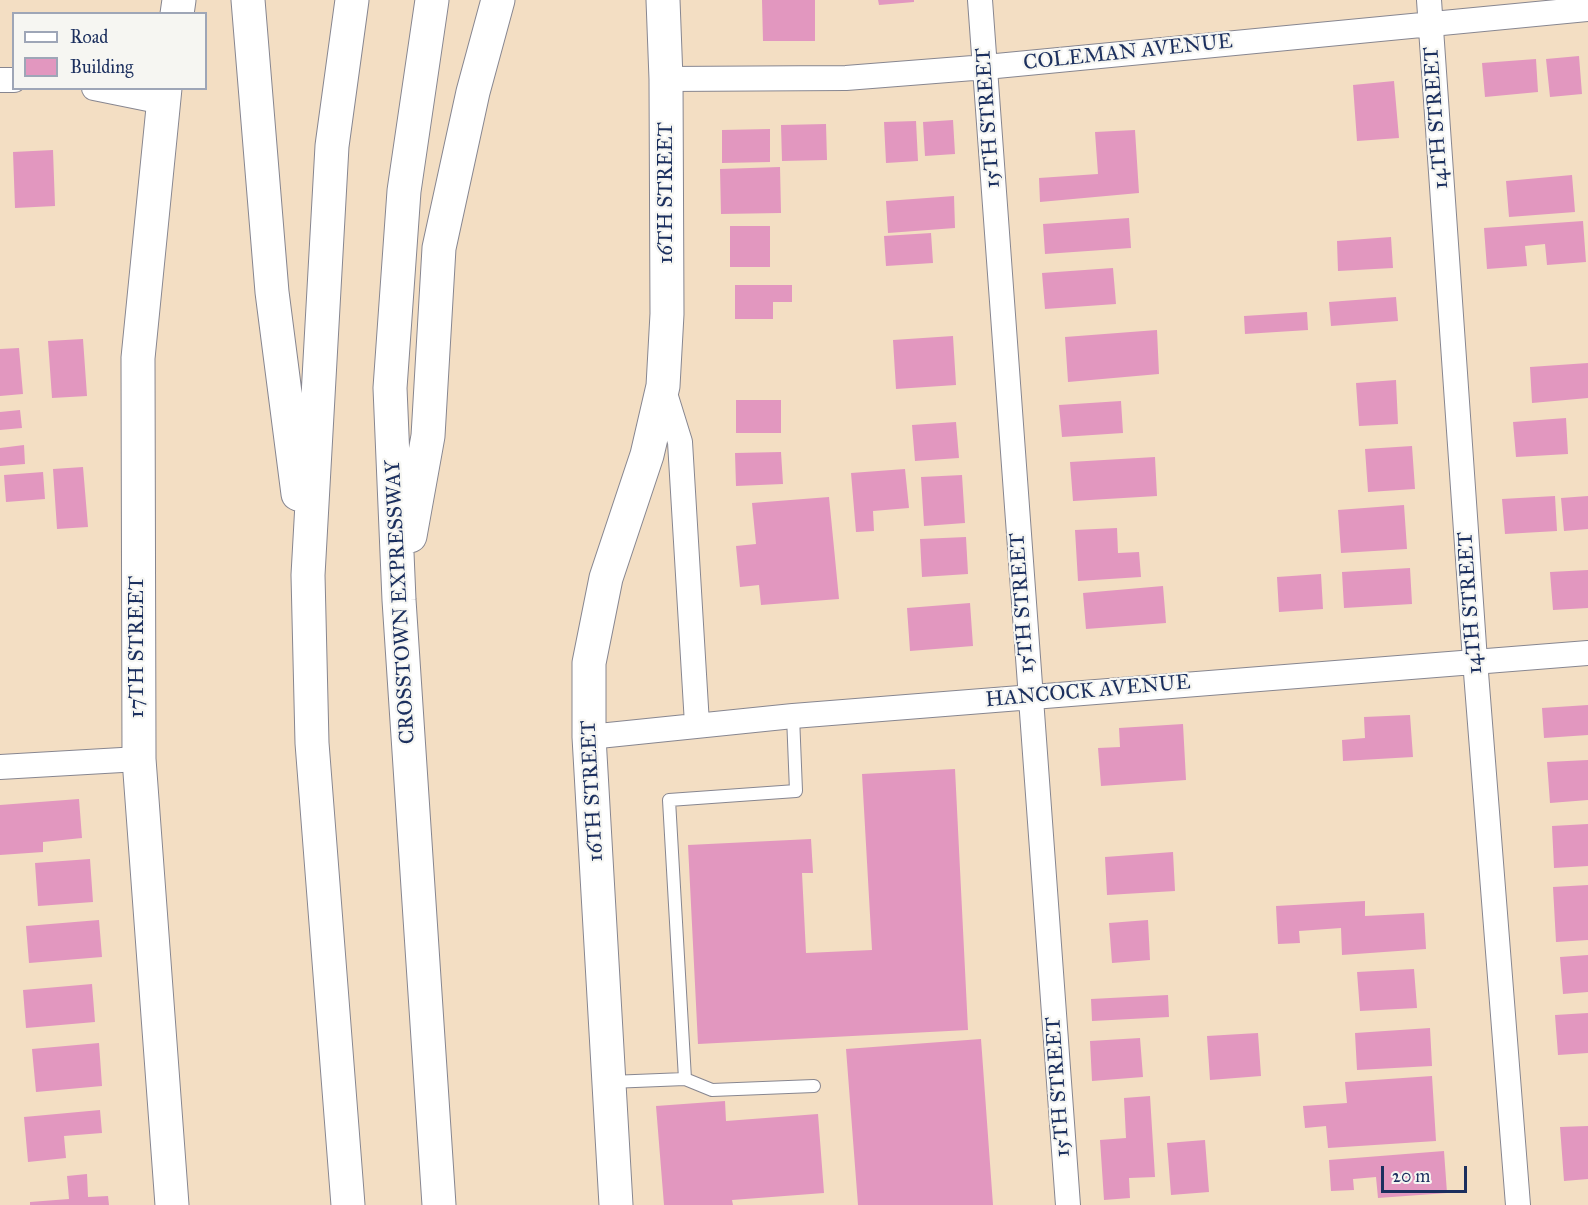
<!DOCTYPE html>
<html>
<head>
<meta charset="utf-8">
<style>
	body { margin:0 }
	#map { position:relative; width:1588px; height:1205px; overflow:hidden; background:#f3dec3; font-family:"IM FELL Great Primer",serif }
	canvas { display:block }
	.legend { position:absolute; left:12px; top:12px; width:195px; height:78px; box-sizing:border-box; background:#f6f6f2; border:2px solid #9ea6b7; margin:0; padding:8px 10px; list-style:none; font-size:18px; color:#1b2f5e }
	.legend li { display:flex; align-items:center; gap:12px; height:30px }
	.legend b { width:30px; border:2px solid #9ea6b7 }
	.scale { position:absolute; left:1381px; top:1166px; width:86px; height:27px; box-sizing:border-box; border:3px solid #1b2f5e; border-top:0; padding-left:8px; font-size:18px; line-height:21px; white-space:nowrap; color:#1b2f5e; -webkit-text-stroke:4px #f6f6f2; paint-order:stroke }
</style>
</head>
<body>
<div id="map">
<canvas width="1588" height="1205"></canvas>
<ul class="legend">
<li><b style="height:8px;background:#fff"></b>Road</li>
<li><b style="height:16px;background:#e297bf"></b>Building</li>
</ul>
<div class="scale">20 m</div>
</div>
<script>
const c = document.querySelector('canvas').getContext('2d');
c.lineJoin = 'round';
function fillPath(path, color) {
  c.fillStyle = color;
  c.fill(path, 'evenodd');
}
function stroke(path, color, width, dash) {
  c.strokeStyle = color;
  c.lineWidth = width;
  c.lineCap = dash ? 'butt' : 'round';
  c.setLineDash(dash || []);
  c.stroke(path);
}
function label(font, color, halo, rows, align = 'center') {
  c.font = font + ' "IM FELL Great Primer",serif';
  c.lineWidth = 4.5;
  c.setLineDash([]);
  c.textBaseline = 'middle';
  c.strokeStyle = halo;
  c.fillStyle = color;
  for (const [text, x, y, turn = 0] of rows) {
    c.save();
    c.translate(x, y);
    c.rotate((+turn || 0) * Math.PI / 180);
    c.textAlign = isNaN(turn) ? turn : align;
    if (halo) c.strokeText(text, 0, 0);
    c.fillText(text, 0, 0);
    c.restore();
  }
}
const building = new Path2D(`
	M762,0H815V41H763Z
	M878,0H914V2L879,5Z
	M1579,56L1582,94L1550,97L1546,59Z
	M1536,59L1538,92L1485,97L1482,63Z
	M1394,81L1399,138L1357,141L1353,85Z
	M953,120L955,154L925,156L923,122Z
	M916,121L918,161L886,163L884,122Z
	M826,124L827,160L782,161L781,125Z
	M770,129V162L722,163V130Z
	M1135,130L1139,193L1040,202L1039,178L1098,174L1095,132Z
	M53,150L55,206L15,208L13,152Z
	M780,167L781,213L721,214L720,169Z
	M1572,175L1575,212L1509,217L1506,181Z
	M954,196L955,228L888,233L886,201Z
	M1129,218L1131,248L1045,254L1043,224Z
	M1583,221L1586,262L1547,265L1545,244L1525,246L1527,266L1487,269L1484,228Z
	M730,226H770V267H730Z
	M931,233L933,263L886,266L884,236Z
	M1391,237L1393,268L1338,271L1337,241Z
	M1113,268L1116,304L1045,309L1042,273Z
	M735,285H792V302H773V319H735Z
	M1396,297L1398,321L1331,326L1329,302Z
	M1307,312L1308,330L1245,334L1244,316Z
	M1157,330L1159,374L1068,382L1065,337Z
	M953,336L956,385L896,389L893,340Z
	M83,339L87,396L52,398L48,341Z
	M19,348L23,394L0,396V349Z
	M1588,363V398L1532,403L1530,367Z
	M1396,380L1398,424L1359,426L1356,383Z
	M736,400H781V433H736Z
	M1121,401L1123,433L1062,437L1059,405Z
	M20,410L22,428L0,430V412Z
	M1566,418L1568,454L1516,457L1513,422Z
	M956,422L959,458L915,461L912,425Z
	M24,445L25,464L0,466V448Z
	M1412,446L1415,489L1368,492L1365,449Z
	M781,452L783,484L736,486L735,453Z
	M1155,457L1157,496L1073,501L1070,462Z
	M83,467L88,527L57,529L53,469Z
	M905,469L909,508L873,511L874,531L856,532L851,473Z
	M43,472L45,499L6,502L4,475Z
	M962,475L965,523L924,526L921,477Z
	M1555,496L1557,531L1505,534L1502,499Z
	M1588,496V529L1564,531L1561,498Z
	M829,497L839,599L761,605L759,585L740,587L736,546L756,544L752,503Z
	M1404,505L1407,549L1341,553L1338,510Z
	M1117,528L1118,553L1139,552L1141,577L1078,581L1075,530Z
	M966,537L968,574L922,577L920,539Z
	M1410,568L1412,604L1344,608L1342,572Z
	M1588,570V608L1553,610L1550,572Z
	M1321,574L1323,609L1279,612L1277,577Z
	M1163,586L1166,623L1086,629L1083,593Z
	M970,603L973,646L910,651L907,608Z
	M1588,705V735L1544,738L1542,708Z
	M1410,715L1413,757L1343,761L1342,740L1365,738L1364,717Z
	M1183,724L1186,780L1101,786L1098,748L1120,747L1119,728Z
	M1588,760V800L1550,803L1547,762Z
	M955,769L968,1030L698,1044L688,845L811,839L813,873H802L806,953L872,950L862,774Z
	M79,799L82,838L43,842V852L0,855V805Z
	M1588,824V866L1554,868L1552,826Z
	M1173,852L1175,891L1107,895L1105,857Z
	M90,859L93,902L38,906L35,863Z
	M1588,885V940L1556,942L1553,887Z
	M1365,901V916L1424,913L1426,949L1342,955L1341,928L1299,931L1300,943L1278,944L1276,906Z
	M99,920L102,957L29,963L26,926Z
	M1148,920L1150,960L1112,963L1109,923Z
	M1588,955V992L1563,994L1560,957Z
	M1414,969L1417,1008L1360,1011L1357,972Z
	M92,984L95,1022L26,1028L23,990Z
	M1168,995L1169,1017L1092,1021L1091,999Z
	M1588,1013V1053L1558,1055L1555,1015Z
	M1430,1028L1432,1066L1357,1070L1355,1033Z
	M1258,1033L1261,1076L1210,1080L1207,1036Z
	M1140,1038L1143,1077L1092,1081L1090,1041Z
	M981,1039L993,1205H858L846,1049Z
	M99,1043L102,1086L36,1092L32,1049Z
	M1432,1076L1436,1141L1328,1148L1326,1126L1305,1128L1303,1106L1347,1103L1345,1082Z
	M1150,1096L1155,1177L1129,1178L1130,1198L1104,1200L1100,1140L1126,1138L1124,1098Z
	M725,1101L726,1121L818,1114L824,1193L732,1200L733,1205H664L656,1106Z
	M100,1110L102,1133L64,1136L66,1158L28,1162L24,1117Z
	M1588,1126V1179L1564,1181L1560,1127Z
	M1205,1140L1209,1192L1171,1195L1167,1143Z
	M1444,1151L1447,1193L1378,1198L1376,1177L1353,1179L1354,1190L1331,1191L1329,1160Z
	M87,1174L88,1197L108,1196L109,1205H30V1202L69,1199L67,1176Z`);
const lane = new Path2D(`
	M685,1079L669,800L796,791L793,716
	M610,1082L685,1079L712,1090L814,1086`);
const street = new Path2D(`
	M980,0L1068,1205
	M1429,0L1475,660L1518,1205
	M666,79L846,78L986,67L1588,9
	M0,80H14
	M94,88L163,102
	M663,387L680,442L697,724
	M589,737L793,716L1588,653
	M0,767L139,759`);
const secondary = new Path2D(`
	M177,14L179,0
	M165,88L138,358L139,759L172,1205
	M616,1205L589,737V663L606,578L647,455L663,386L667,314L666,79L663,0`);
const highway = new Path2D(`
	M248,0L272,292L298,494
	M432,0L404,191L390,388L399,600L439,1205
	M410,536L428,436L439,248L473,92L498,0
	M348,1205L312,743L308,575L332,146L352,0`);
const streetNames = [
	["COLEMAN AVENUE",1128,53,-6],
	["15TH STREET",989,118,-94],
	["14TH STREET",1437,118,-94],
	["16TH STREET",667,193,-90],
	["CROSSTOWN EXPRESSWAY",401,602,-93],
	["15TH STREET",1023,603,-94],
	["14TH STREET",1471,603,-94],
	["17TH STREET",138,647,-90],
	["HANCOCK AVENUE",1088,692,-5],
	["16TH STREET",593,791,-93],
	["15TH STREET",1059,1087,-94]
];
fillPath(building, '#e297bf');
stroke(lane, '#878690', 14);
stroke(street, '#878690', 26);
stroke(secondary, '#878690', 35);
stroke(highway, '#878690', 35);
stroke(lane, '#fff', 12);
stroke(street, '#fff', 24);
stroke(secondary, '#fff', 33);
stroke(highway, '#fff', 33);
label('21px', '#1b2f5e', '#f6f6f2', streetNames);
</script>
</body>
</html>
